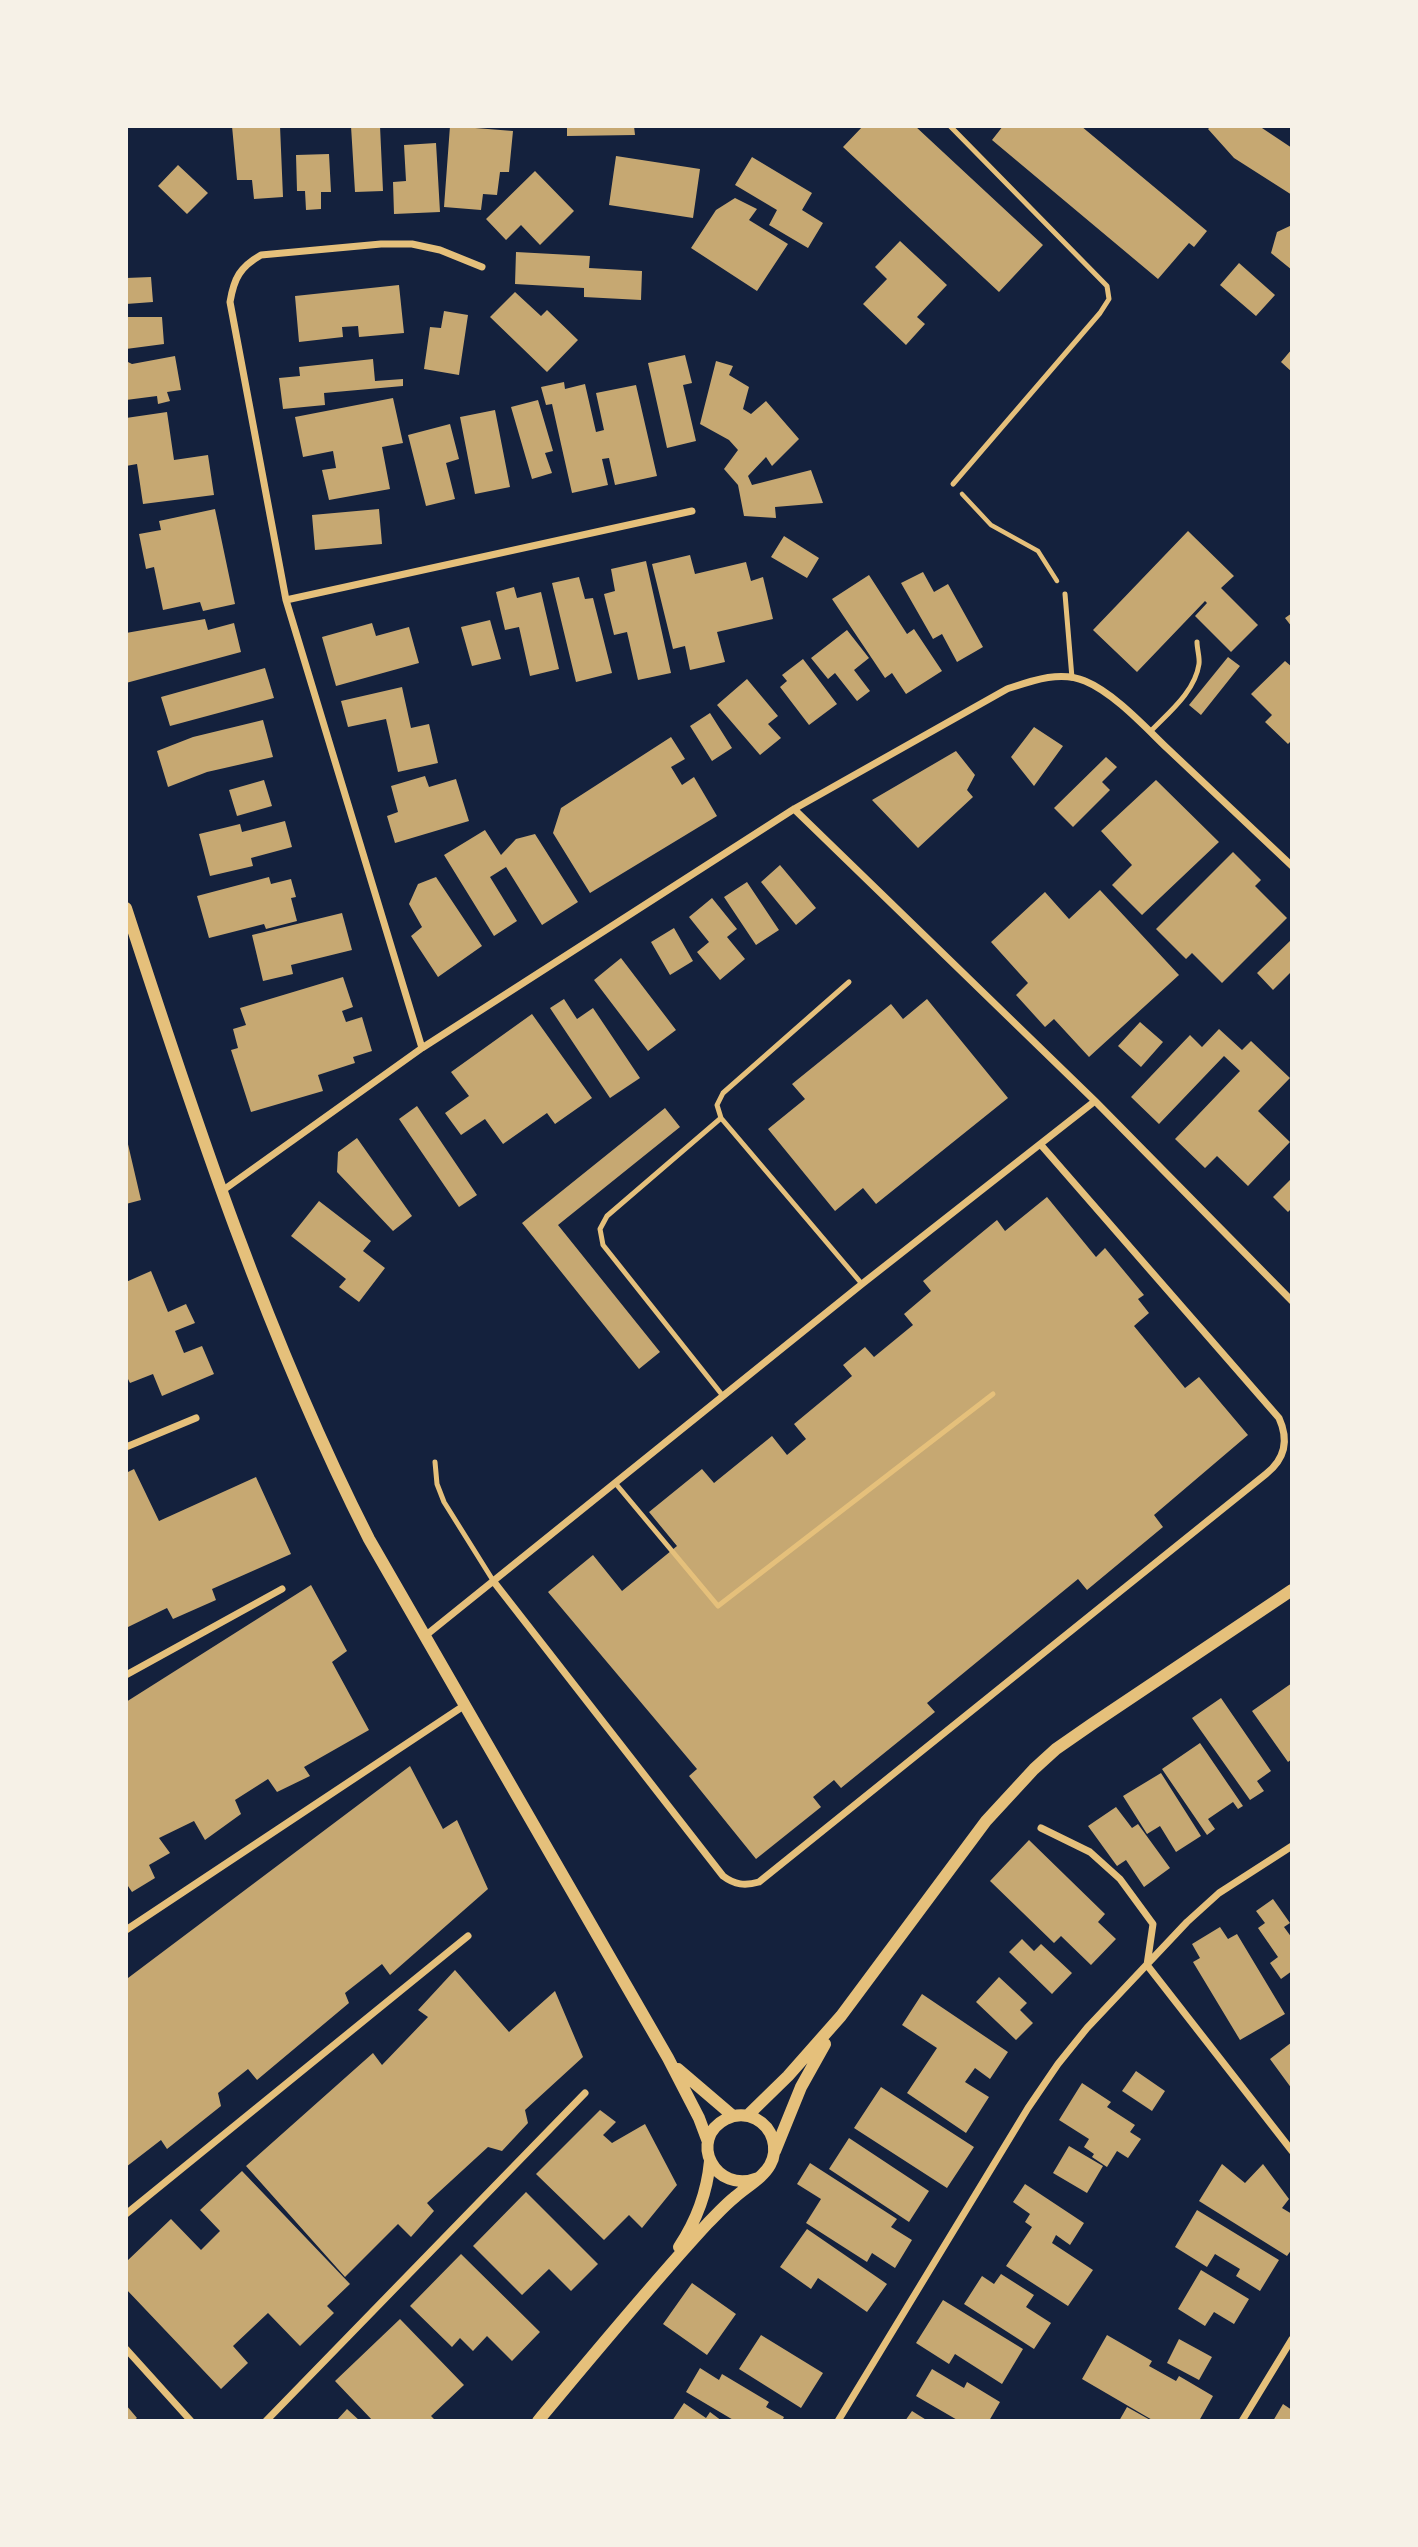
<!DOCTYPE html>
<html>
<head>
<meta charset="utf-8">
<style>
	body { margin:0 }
	#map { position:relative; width:1418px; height:2547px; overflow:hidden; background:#14213d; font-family:"Alegreya Sans",sans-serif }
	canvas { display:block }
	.frame { position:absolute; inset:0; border:128px solid #f6f1e7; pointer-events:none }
</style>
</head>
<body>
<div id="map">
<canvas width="1418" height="2547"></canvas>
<div class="frame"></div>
</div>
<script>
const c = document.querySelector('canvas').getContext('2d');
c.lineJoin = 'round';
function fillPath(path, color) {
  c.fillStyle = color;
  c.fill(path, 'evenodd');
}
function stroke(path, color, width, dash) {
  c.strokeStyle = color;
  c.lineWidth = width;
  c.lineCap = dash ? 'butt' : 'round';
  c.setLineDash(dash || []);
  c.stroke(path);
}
const building = new Path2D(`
	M232,126H280L283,197L254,199L252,180H237Z
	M351,126H380L383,191L355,192Z
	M450,126L513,131L509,172H500L497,195L483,194L481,210L444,207Z
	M567,126H634L635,135L567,136Z
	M863,126H915L1043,245L999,292L843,147Z
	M1003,126H1081L1207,231L1194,247L1189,243L1158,279L992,140Z
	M1211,126H1259L1292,148V195L1234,158L1208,129Z
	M436,143L440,212L394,214L393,182L406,181L404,145Z
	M329,154L331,192H321V209L306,210L305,191H297L296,155Z
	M616,156L700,169L693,218L609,205Z
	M752,157L812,193L802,210L823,223L808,248L769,225L777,210L735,185Z
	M178,165L208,193L187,214L158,186Z
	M535,171L574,211L540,245L521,225L506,240L486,219Z
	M735,198L757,209L749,220L788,244L757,291L691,248L716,210Z
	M1292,225V270L1271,253L1277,232Z
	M900,241L947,285L917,317L925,324L906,345L863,304L887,279L875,267Z
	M516,252L590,256L589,268L642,271L641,300L584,297V288L515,284Z
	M1239,263L1275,295L1256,316L1220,285Z
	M151,277L153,302L126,304V278Z
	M399,285L404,333L359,337L358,326L342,327L343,337L299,342L295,296Z
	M515,292L541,316L547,310L578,340L547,372L490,317Z
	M444,311L468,315L459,375L424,369L430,327L441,328Z
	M126,317H162L164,344L126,349Z
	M1292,349V372L1281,362Z
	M685,355L692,383L683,385L696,441L667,448L648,363Z
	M175,356L181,390L167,392L170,401L158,404L157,396L126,400V361L132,364Z
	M373,359L375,381L403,379V386L324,393L325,405L283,409L279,378L300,376L299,367Z
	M716,361L733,366L729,375L749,387L743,409L751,414L766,401L799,439L772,466L766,457L748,476L752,485L811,470L823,503L775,507L776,518L744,516L738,485L724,469L738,450L729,440L700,424Z
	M564,382L565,389L585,384L596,432L604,430L596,393L636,385L657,476L615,485L609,458L602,459L608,485L572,493L552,404L546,405L541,387Z
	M393,398L403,443L382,447L390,489L329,500L322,470L336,468L333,451L303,457L295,417Z
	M538,400L553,451L545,453L552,473L532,479L511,407Z
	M495,410L510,487L475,494L460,417Z
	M167,412L174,460L208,455L214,495L143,504L137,464L126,466V418Z
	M450,424L459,459L446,463L455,499L426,506L408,435Z
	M215,509L235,604L203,611L200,602L163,610L154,567L146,569L139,534L161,530L159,521Z
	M379,509L382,544L315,550L312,515Z
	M1188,531L1234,576L1221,588L1258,625L1231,652L1195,616L1207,603L1205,601L1137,672L1093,630Z
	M784,536L819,558L807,578L771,557Z
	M690,555L695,574L746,562L751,581L763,577L773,619L717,632L725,662L690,670L685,646L673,649L652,564Z
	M646,561L671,673L638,680L627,632L614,635L604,594L615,591L611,569Z
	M923,572L934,592L948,584L983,647L957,662L942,634L933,639L901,583Z
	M869,575L907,634L914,629L942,671L906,694L892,673L885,678L832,599Z
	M579,577L585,599L593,598L612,673L576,682L552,583Z
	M514,587L517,598L541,592L559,669L530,676L519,627L505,630L496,592Z
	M1292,613V627L1285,618Z
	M205,619L208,630L234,623L241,652L126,683V633Z
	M490,620L501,659L472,666L461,627Z
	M372,623L376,636L409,627L419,663L336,686L322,637Z
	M847,630L869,658L854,670L870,691L857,701L835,673L828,679L811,658Z
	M1228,657L1240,666L1201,715L1189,705Z
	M803,659L837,704L809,725L780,687L787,681L782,675Z
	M1285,661L1292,667V740L1288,744L1265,722L1272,715L1251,694Z
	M265,668L274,698L170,726L161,697Z
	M747,679L778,716L768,724L781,738L760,755L717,705Z
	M402,687L411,728L429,724L438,763L398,772L386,719L348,727L341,701Z
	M710,713L732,748L712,761L690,726Z
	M263,720L273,757L207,772L168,787L157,751L193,737Z
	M1034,727L1063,746L1034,786L1011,757Z
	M671,737L685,759L671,767L682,785L694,777L717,816L590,893L553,833L561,808Z
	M956,751L975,775L967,790L973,797L918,848L872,800Z
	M1106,757L1117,767L1102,782L1110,790L1073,827L1054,808Z
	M425,776L429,787L456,779L469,821L395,843L387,816L398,812L391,786Z
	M264,780L272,806L237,816L229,790Z
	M1156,780L1219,842L1142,915L1112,885L1132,865L1101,831Z
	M285,821L292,847L251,858L253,866L210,876L199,834L240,824L242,832Z
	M485,830L501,855L516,839L535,834L578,902L542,925L506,867L490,877L517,921L494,936L444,855Z
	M1233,852L1261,880L1255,886L1287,918L1222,983L1192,953L1186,959L1156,929Z
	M780,865L816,908L796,925L761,882Z
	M269,877L271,884L291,879L296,897L291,898L297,921L266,929L264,924L209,938L197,896Z
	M436,877L482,946L438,977L411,936L422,927L409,904L418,884Z
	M747,882L779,930L756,945L724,897Z
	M1100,890L1179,975L1089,1057L1054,1019L1045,1027L1016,995L1028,983L991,942L1045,892L1069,919Z
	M712,898L737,929L727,937L745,959L720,980L697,952L709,942L689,917Z
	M342,913L352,950L291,965L293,974L263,981L252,935Z
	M674,928L693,961L670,975L651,942Z
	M1292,939V971L1273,990L1257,973Z
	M621,958L676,1030L648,1051L594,980Z
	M343,977L353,1007L342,1011L346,1022L362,1017L372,1051L353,1057L355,1063L318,1075L323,1091L251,1112L231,1050L238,1048L233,1029L246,1025L240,1008Z
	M564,999L577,1019L593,1008L640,1078L610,1098L550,1008Z
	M927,999L1008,1098L876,1204L863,1188L835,1211L768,1129L805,1099L792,1084L891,1004L903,1019Z
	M532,1014L592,1098L555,1124L547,1113L503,1144L485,1119L461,1135L445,1113L469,1096L451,1072Z
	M1140,1022L1163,1042L1141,1067L1118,1046Z
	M1219,1029L1242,1050L1251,1041L1290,1078L1258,1111L1290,1142L1248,1186L1217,1156L1205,1168L1175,1139L1240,1071L1224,1056L1159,1124L1131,1097L1190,1035L1202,1047Z
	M417,1106L477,1195L459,1207L399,1119Z
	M665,1108L680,1127L558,1225L660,1352L639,1369L522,1223Z
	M357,1138L412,1216L393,1231L337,1172L338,1152Z
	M127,1140L141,1200L126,1204V1141Z
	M1292,1178V1208L1288,1212L1273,1197Z
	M1047,1197L1096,1257L1105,1248L1144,1295L1138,1299L1149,1313L1134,1326L1185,1388L1199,1377L1248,1435L1154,1515L1163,1527L1087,1590L1078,1579L927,1703L935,1712L841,1788L834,1780L813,1797L821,1807L756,1859L689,1776L697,1769L548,1592L593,1555L622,1591L677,1546L649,1512L702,1469L714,1483L772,1436L787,1455L806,1439L794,1424L852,1376L843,1365L865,1347L874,1357L913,1325L904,1314L931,1291L923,1281L997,1220L1005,1231Z
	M319,1201L371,1241L363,1251L385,1268L359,1302L339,1287L346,1279L291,1236Z
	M151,1271L168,1312L186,1304L195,1323L175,1331L184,1353L202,1346L214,1374L162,1396L153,1374L130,1383L126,1375V1282Z
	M134,1469L159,1521L256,1477L291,1554L212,1589L216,1600L173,1619L167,1608L126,1628V1473Z
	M311,1585L347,1651L332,1662L369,1730L304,1767L310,1776L277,1792L268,1779L235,1800L241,1814L205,1840L194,1821L159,1838L170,1853L149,1865L155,1878L132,1892L126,1883V1702Z
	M1292,1683V1759L1288,1762L1252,1711Z
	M1221,1698L1271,1771L1257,1781L1264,1791L1250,1800L1192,1718Z
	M1200,1743L1243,1806L1238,1809L1233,1802L1208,1819L1215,1829L1207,1835L1162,1769Z
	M410,1766L443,1829L457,1820L488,1889L390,1975L382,1964L345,1993L349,2003L257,2080L248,2069L218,2093L221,2106L167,2149L161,2140L126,2167V1976L128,1978Z
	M1161,1773L1201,1836L1176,1852L1160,1826L1147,1834L1123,1796Z
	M1116,1807L1132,1828L1138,1824L1170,1868L1144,1887L1126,1860L1117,1866L1088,1826Z
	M1029,1840L1105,1914L1098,1922L1116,1939L1091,1965L1061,1936L1054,1943L990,1881Z
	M1273,1899L1290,1923L1284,1927L1292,1938V1971L1281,1979L1270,1963L1278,1957L1258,1928L1265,1923L1256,1911Z
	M1220,1927L1228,1939L1237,1934L1285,2014L1240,2040L1193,1962L1200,1958L1192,1944Z
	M1022,1939L1034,1951L1041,1944L1072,1973L1052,1994L1009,1952Z
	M455,1970L509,2032L555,1991L583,2057L525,2110L528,2123L502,2151L488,2147L427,2203L434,2211L411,2237L398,2224L345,2277L246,2166L373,2053L382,2065L428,2017L418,2010Z
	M999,1977L1027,2003L1020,2010L1033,2023L1016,2040L976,2002Z
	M922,1994L1008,2052L990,2079L975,2068L965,2082L989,2097L966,2133L907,2093L937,2048L902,2025Z
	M1292,2042V2089L1270,2059Z
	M1136,2071L1165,2091L1152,2111L1122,2091Z
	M1082,2083L1111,2102L1107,2107L1135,2125L1130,2132L1141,2139L1128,2158L1117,2151L1107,2167L1092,2157L1094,2154L1084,2147L1089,2139L1059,2120Z
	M881,2087L974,2147L947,2188L854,2128Z
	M600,2110L616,2122L603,2135L612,2143L645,2124L677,2185L642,2228L629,2215L604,2240L536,2174Z
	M849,2138L929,2191L909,2222L829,2169Z
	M1069,2146L1103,2166L1087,2193L1053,2173Z
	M810,2163L897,2219L891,2227L912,2240L895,2268L872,2253L867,2262L806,2223L821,2199L797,2184Z
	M1222,2164L1245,2183L1263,2164L1289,2199L1282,2208L1292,2214V2249L1287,2256L1199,2201Z
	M242,2171L350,2284L327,2306L334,2313L300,2346L268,2313L233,2346L248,2363L221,2389L126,2289V2262L171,2219L201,2250L220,2231L200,2210Z
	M1025,2184L1084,2223L1070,2245L1056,2235L1052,2243L1093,2270L1068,2306L1006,2266L1032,2227L1025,2222L1030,2214L1013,2202Z
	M526,2192L598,2264L571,2291L549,2269L522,2295L473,2246Z
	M1197,2210L1279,2260L1260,2291L1236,2276L1240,2269L1215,2254L1207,2267L1175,2247Z
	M807,2229L887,2284L867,2312L818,2278L811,2289L780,2267Z
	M461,2254L540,2332L512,2361L487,2336L473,2351L460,2338L452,2347L410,2306Z
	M1201,2270L1249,2299L1234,2324L1214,2312L1205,2326L1178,2309Z
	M1001,2274L1034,2295L1026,2307L1051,2323L1034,2349L964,2304L982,2276L994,2284Z
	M692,2283L736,2314L707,2355L663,2324Z
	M943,2300L1023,2349L1002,2384L955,2354L949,2364L916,2343Z
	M400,2319L464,2385L431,2416L436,2421H373L335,2381Z
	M761,2335L823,2373L801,2408L739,2369Z
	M1107,2335L1152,2361L1149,2366L1176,2381L1179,2376L1213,2396L1199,2421H1154L1082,2379Z
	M1179,2339L1212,2357L1199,2380L1167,2363Z
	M700,2368L719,2380L722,2374L769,2402L766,2407L784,2417L782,2421H735L686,2392Z
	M932,2369L964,2388L967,2382L1000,2402L989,2421H959L916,2396Z
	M684,2403L706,2418L710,2412L722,2421H672Z
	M1283,2404L1292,2410V2421H1273Z
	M126,2405L137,2418L133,2421H126Z
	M1127,2407L1152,2421H1119Z
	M347,2409L360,2421H336Z
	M912,2411L928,2421H905Z`);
const path = new Path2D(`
	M962,494L991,525L1038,551L1057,581`);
const service = new Path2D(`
	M950,126L1107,286L1109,299L1100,313L953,484
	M1065,594L1072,678
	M1150,732C1168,713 1195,692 1199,664C1200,658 1197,649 1197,642
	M849,982L723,1093L717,1105L721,1118L862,1284
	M721,1118L607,1216L600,1229L603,1245L723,1396
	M435,1462L437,1484L444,1502L494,1582
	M616,1484L718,1606L993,1394`);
const minor = new Path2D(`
	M286,600L692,511
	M794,809L1095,1101L1292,1301
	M422,1048L286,600L230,302C234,278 240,267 261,255L381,244H412L440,250L482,267
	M222,1191L422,1048L794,809L1007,689C1031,681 1060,670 1085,681C1114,693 1145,727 1168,749C1209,788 1251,827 1292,866
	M126,1447L196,1418
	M494,1582L723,1876C735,1885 745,1886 759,1882L1266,1474C1285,1459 1289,1440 1279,1418L1041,1145
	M425,1636L862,1284L1095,1101
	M126,1675L282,1589
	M1041,1828L1090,1852L1120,1879L1153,1924L1147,1965L1292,2151
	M126,1930L465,1705
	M126,2214L468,1936
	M126,2349L191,2421
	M266,2421L585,2093
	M838,2421L1028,2108L1058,2064L1087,2028L1187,1922L1219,1893L1292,1846
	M1242,2421L1292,2339`);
const tertiary = new Path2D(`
	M126,908C196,1123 267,1338 369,1539L668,2058L699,2118L708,2142
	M678,2069L733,2116
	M747,2116L788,2076L841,2016L986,1821L1034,1769L1056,1749L1092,1724L1292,1590
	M775,2151L801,2087L825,2044
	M679,2247C697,2220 707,2193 710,2161
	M538,2421C594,2354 649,2287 708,2223C717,2214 725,2205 735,2197C746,2187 763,2178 770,2165C779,2149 773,2128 756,2119C747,2114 735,2114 726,2119C687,2139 715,2195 758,2178`);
fillPath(building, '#c6a872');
stroke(path, '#e5c07b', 4.5);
stroke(service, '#e5c07b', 5);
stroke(minor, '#e5c07b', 7);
stroke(tertiary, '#e5c07b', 12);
</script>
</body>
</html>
